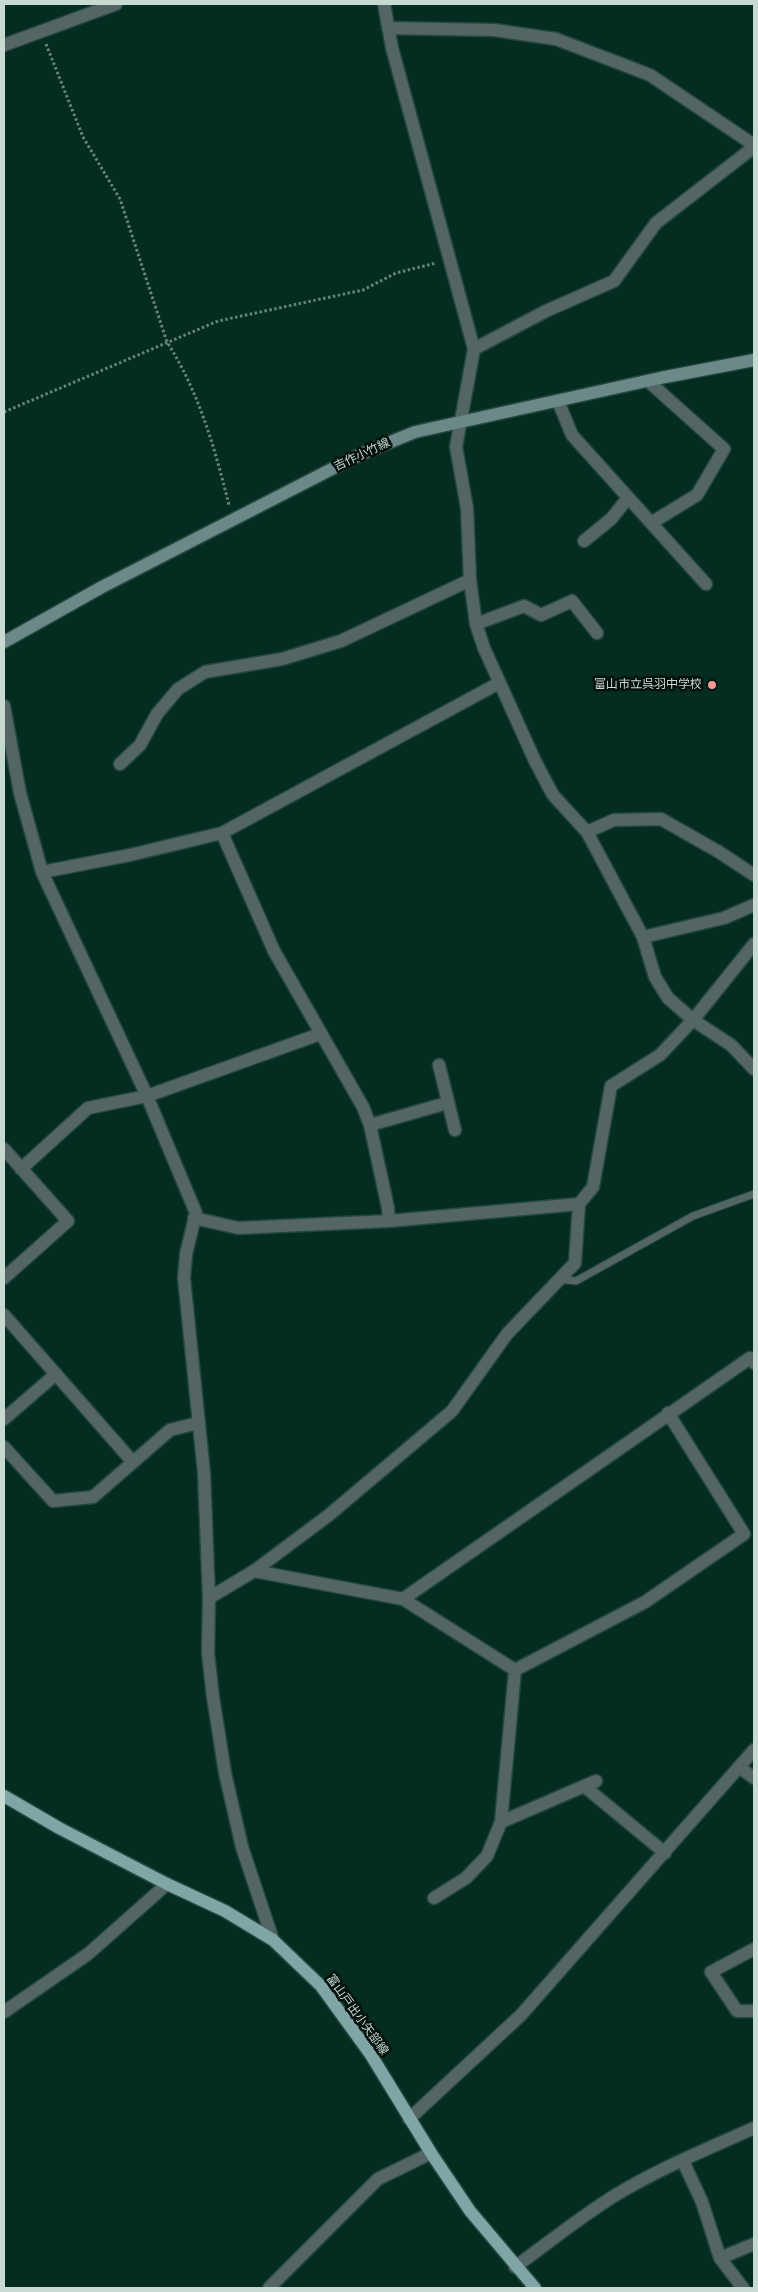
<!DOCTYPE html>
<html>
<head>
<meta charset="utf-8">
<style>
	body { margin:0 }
	#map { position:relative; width:758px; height:2292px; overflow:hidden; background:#052c21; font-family:"Archivo Narrow",sans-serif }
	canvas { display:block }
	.frame { position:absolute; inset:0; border:5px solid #c6dad2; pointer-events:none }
</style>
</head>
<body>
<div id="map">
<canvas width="758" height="2292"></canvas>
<div class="frame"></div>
</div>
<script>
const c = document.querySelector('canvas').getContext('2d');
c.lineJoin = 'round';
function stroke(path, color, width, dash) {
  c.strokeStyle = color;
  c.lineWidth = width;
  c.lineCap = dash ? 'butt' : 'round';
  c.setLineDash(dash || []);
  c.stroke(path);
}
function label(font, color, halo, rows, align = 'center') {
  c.font = font + ' "Archivo Narrow","Noto Sans JP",sans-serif';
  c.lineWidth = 5;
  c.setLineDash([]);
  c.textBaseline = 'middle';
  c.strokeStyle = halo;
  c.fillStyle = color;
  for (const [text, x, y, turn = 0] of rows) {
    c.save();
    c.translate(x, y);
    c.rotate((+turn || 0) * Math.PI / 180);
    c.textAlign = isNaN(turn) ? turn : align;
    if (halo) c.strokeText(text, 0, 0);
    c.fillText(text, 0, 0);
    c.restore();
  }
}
const path = new Path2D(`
	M46,44L83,137L120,199L167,342C199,392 215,449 229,505
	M4,412L218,321L363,290L396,273L436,263`);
const lane = new Path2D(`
	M559,1279L576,1281L693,1216L754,1194`);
const street = new Path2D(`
	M384,4L392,48L474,349L456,447L467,508L470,580L476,624L484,648L535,761L553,795L587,832L643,937L655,977L668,998L693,1020L731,1045L754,1069
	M388,28L494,30L556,39L650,75L754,145
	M4,45L116,4
	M474,349L546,311L614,281L656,223L754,147
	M648,381L724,449L697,495L651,523
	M558,401L572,435L706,584
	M584,541L611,519L628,498
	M476,624L524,606L541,615L572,601L597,633
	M4,706L20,793L42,872L147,1096L196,1213L186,1254L184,1278L204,1473L209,1598L208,1653L213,1697L225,1773L242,1847L273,1940
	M120,764L140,745L157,714L178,689L205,672L282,659L341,641L470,580
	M587,832L614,820L661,819L719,852L754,875
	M222,833L274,951L363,1107L370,1125L388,1208L389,1221
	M42,872L130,855L222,833L499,683
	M643,937L724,918L754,905
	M439,1065L455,1130
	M370,1125L447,1103
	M4,1149L68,1221L4,1278
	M21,1169L88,1108L147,1096L320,1034
	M194,1218L238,1228L389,1221L579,1204
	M4,1315L132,1461
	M4,1419L56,1374
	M4,1447L53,1501L93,1497L170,1430L198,1423
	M254,1571L403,1599L515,1670
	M209,1598L254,1571L329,1515L452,1411L507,1334L575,1263L579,1204L593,1187L611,1086L660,1055L693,1020L754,944
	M403,1599L750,1358L754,1363
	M515,1670L645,1602L744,1534L668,1413
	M739,1767L754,1778
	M584,1786L665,1853
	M501,1822L596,1781
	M434,1898L466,1878L487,1856L501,1822L515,1670
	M754,1949L711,1972L737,2011H754
	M4,2012L88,1954L167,1884
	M409,2119L521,2015L754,1750
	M683,2161L702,2202L720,2258L743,2288
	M720,2258L754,2244
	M515,2267C548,2243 579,2218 614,2196C658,2169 707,2149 754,2128
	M269,2288L378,2179L431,2153`);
const secondary = new Path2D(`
	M4,642L102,587L361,454L415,432L660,378L754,360`);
const primary = new Path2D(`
	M4,1796L59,1828L167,1884L225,1911L273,1940L321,1986L371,2055L431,2153L470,2211L535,2288`);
const markers = [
	[712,685,5,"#f59c95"]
];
const streetNames = [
	["吉作小竹線",362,455,-25],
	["富山戸出小矢部線",357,2015,54]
];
const poiNames = [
	["富山市立呉羽中学校",702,685]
];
stroke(lane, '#24483d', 9);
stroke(street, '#24483d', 15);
stroke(secondary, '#24483d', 15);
stroke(primary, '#24483d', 15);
stroke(path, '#67847b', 3, [2.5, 2.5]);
stroke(lane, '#536565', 7);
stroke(street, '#536565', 12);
stroke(secondary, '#6c898a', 12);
stroke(primary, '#7fa5a6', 12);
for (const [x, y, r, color] of markers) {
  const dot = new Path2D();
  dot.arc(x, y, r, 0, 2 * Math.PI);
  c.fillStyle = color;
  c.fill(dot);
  stroke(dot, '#04110c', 2);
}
label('12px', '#c6dad2', '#04110c', streetNames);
label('12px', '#c6dad2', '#04110c', poiNames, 'right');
</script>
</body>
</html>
